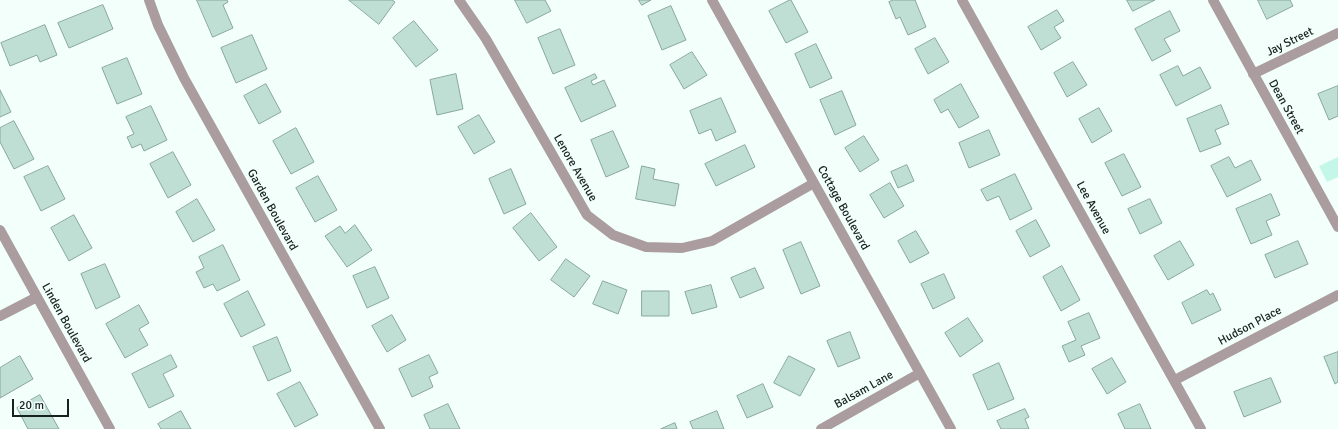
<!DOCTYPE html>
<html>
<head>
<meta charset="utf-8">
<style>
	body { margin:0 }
	#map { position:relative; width:1338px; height:429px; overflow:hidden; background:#f2fffb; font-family:Signika,sans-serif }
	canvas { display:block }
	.scale { position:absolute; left:12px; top:399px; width:57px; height:18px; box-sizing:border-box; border:2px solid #16221f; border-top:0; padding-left:5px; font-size:12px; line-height:14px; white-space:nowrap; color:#16221f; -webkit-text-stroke:3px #f2fffb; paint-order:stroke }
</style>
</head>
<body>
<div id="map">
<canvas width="1338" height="429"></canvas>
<div class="scale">20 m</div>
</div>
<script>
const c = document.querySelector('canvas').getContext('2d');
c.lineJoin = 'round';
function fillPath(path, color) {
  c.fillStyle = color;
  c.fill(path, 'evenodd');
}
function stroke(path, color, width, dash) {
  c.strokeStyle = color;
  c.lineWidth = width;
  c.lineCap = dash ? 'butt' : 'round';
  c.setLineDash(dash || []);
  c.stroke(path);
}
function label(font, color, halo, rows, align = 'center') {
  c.font = font + ' Signika,sans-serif';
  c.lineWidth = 3;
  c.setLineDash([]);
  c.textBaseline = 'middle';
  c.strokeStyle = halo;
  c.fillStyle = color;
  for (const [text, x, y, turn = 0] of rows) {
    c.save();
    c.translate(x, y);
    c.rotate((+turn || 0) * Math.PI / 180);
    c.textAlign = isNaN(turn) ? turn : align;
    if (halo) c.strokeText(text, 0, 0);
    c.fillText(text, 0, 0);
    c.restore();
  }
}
const green = new Path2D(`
	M1338,157V177L1327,182L1319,166Z`);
const building = new Path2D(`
	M197,0H227L228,2L223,5L233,28L213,37Z
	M349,0H392L395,2L379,24Z
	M515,0H545L551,11L527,23Z
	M639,0H651L642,5Z
	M790,0H791L808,32L786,43L769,11Z
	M894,0H915L926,27L908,35L900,17L896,19L889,2Z
	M1127,0H1155L1133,11Z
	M1258,0H1290L1293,6L1267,19Z
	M103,5L113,29L69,48L58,23Z
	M671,6L686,40L662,50L648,16Z
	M1057,10L1064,21L1054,27L1061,38L1041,50L1028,27Z
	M1170,11L1180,31L1164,39L1171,51L1152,61L1135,29Z
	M414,21L438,50L416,67L393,38Z
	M45,25L57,55L40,62L37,55L10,66L1,43Z
	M560,29L575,65L553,74L538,38Z
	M252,35L267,69L236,83L221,48Z
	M935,38L949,62L928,74L915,49Z
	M816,44L832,78L810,88L795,54Z
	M692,52L707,75L684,89L670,65Z
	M127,58L142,94L117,104L102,68Z
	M1073,62L1087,85L1067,97L1054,73Z
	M1178,66L1183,76L1200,67L1211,88L1176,106L1160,75Z
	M456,74L463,109L437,115L430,80Z
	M595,74L597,78L591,81L593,85L604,80L616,106L581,122L565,88Z
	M266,84L281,112L259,124L244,96Z
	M961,84L979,117L959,128L948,109L941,113L934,100Z
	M1338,86V116L1329,120L1318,94Z
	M0,90L11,112L0,117Z
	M842,91L856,125L835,135L820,100Z
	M721,98L736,132L716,141L711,129L699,134L690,111Z
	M1221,105L1229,124L1215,130L1221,144L1200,152L1187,119Z
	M151,106L167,140L144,151L141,144L132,148L127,137L134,134L126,117Z
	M1099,108L1112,131L1092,143L1079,119Z
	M479,115L495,142L474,154L458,127Z
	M14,121L34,159L14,169L0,142V128Z
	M296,128L314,162L291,174L273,141Z
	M989,130L1000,155L969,168L959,143Z
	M613,131L629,167L606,177L591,140Z
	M864,136L879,160L860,172L845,148Z
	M745,145L755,167L716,186L705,164Z
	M173,152L191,185L168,198L150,164Z
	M1124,154L1141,187L1122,196L1105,163Z
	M1229,157L1235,168L1251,160L1261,180L1227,197L1211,166Z
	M907,165L914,181L898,188L891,172Z
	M48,166L65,199L41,211L24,177Z
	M642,166L655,169L653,179L679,184L675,206L636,199Z
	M511,169L526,204L504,214L489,179Z
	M1015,174L1032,209L1010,220L999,196L987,201L981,190Z
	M318,176L337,210L315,222L296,188Z
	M890,183L904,206L884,218L870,195Z
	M1271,194L1280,215L1266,221L1272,235L1251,244L1236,209Z
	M197,199L215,230L193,242L176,212Z
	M1150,199L1162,223L1140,234L1128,209Z
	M531,213L557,247L539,261L513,228Z
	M74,215L92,248L69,261L51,228Z
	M1036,220L1050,246L1030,257L1016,231Z
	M355,225L372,250L347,267L325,236L340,226L345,233Z
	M916,231L929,253L910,263L898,241Z
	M1180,241L1194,265L1168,280L1154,256Z
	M1298,241L1308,264L1275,278L1265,255Z
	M801,242L820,286L801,294L783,250Z
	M223,245L240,280L217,291L213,284L204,288L196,272L204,268L199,257Z
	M566,259L590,276L574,297L551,280Z
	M105,264L120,297L96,309L81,274Z
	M1062,266L1080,300L1061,311L1043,277Z
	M375,267L389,298L367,308L353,276Z
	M755,268L764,288L740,298L731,278Z
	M944,274L955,298L933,309L921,284Z
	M603,281L627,290L618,314L593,304Z
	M711,285L717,307L692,314L685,292Z
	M1207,290L1210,295L1213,293L1221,310L1192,324L1182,303Z
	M248,291L265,325L241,337L224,304Z
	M642,291H669V316H642Z
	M139,305L149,323L139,329L148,345L125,358L106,324Z
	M1089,313L1100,338L1081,346L1085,355L1069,362L1062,346L1076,340L1068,322Z
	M392,315L406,340L387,352L372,326Z
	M968,318L983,341L960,357L945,333Z
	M850,332L860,358L838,367L827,341Z
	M277,337L291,371L268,381L253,347Z
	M1338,352V382L1335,384L1324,357Z
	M171,355L177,367L163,374L174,396L149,408L132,374Z
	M429,355L438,373L429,377L433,387L412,397L399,369Z
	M20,356L33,379L0,398V368Z
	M789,356L815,369L800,396L774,383Z
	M1112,358L1126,382L1107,394L1092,369Z
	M999,363L1014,399L988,410L973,375Z
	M1271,378L1281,402L1244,417L1234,392Z
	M300,382L318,415L295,427L277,394Z
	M763,384L773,407L747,418L737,396Z
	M40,395L59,429H28L17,408Z
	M448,404L460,429H430L424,415Z
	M1140,404L1151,429H1125L1118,414Z
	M1025,409L1029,417L1025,419L1029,429H1001L997,421Z
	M181,411L191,429H161L158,424Z
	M717,411L724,429H693L690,422Z
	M675,423L677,429H661Z`);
const minor = new Path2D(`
	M149,0L158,25L184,78L380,429
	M459,0L486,39L587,215L613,235L646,247L682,248L712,241L814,183
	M712,0L951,429
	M962,0L1201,429
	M1213,0L1338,227
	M1253,74L1338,33
	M0,230L110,429
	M0,316L37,297
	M1175,380L1338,295
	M821,429L920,373`);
const streetNames = [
	["Jay Street",1290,42,-26],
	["Dean Street",1286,107,61],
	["Lenore Avenue",575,168,60],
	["Cottage Boulevard",843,208,61],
	["Lee Avenue",1093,208,61],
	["Garden Boulevard",272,210,61],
	["Linden Boulevard",66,323,61],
	["Hudson Place",1250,326,-28],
	["Balsam Lane",864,390,-29]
];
fillPath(green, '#c4f7e7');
fillPath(building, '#bfdfd5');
stroke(building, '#88a79e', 1);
stroke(minor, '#ab9d9f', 10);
label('12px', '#16221f', '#f2fffb', streetNames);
</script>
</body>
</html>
